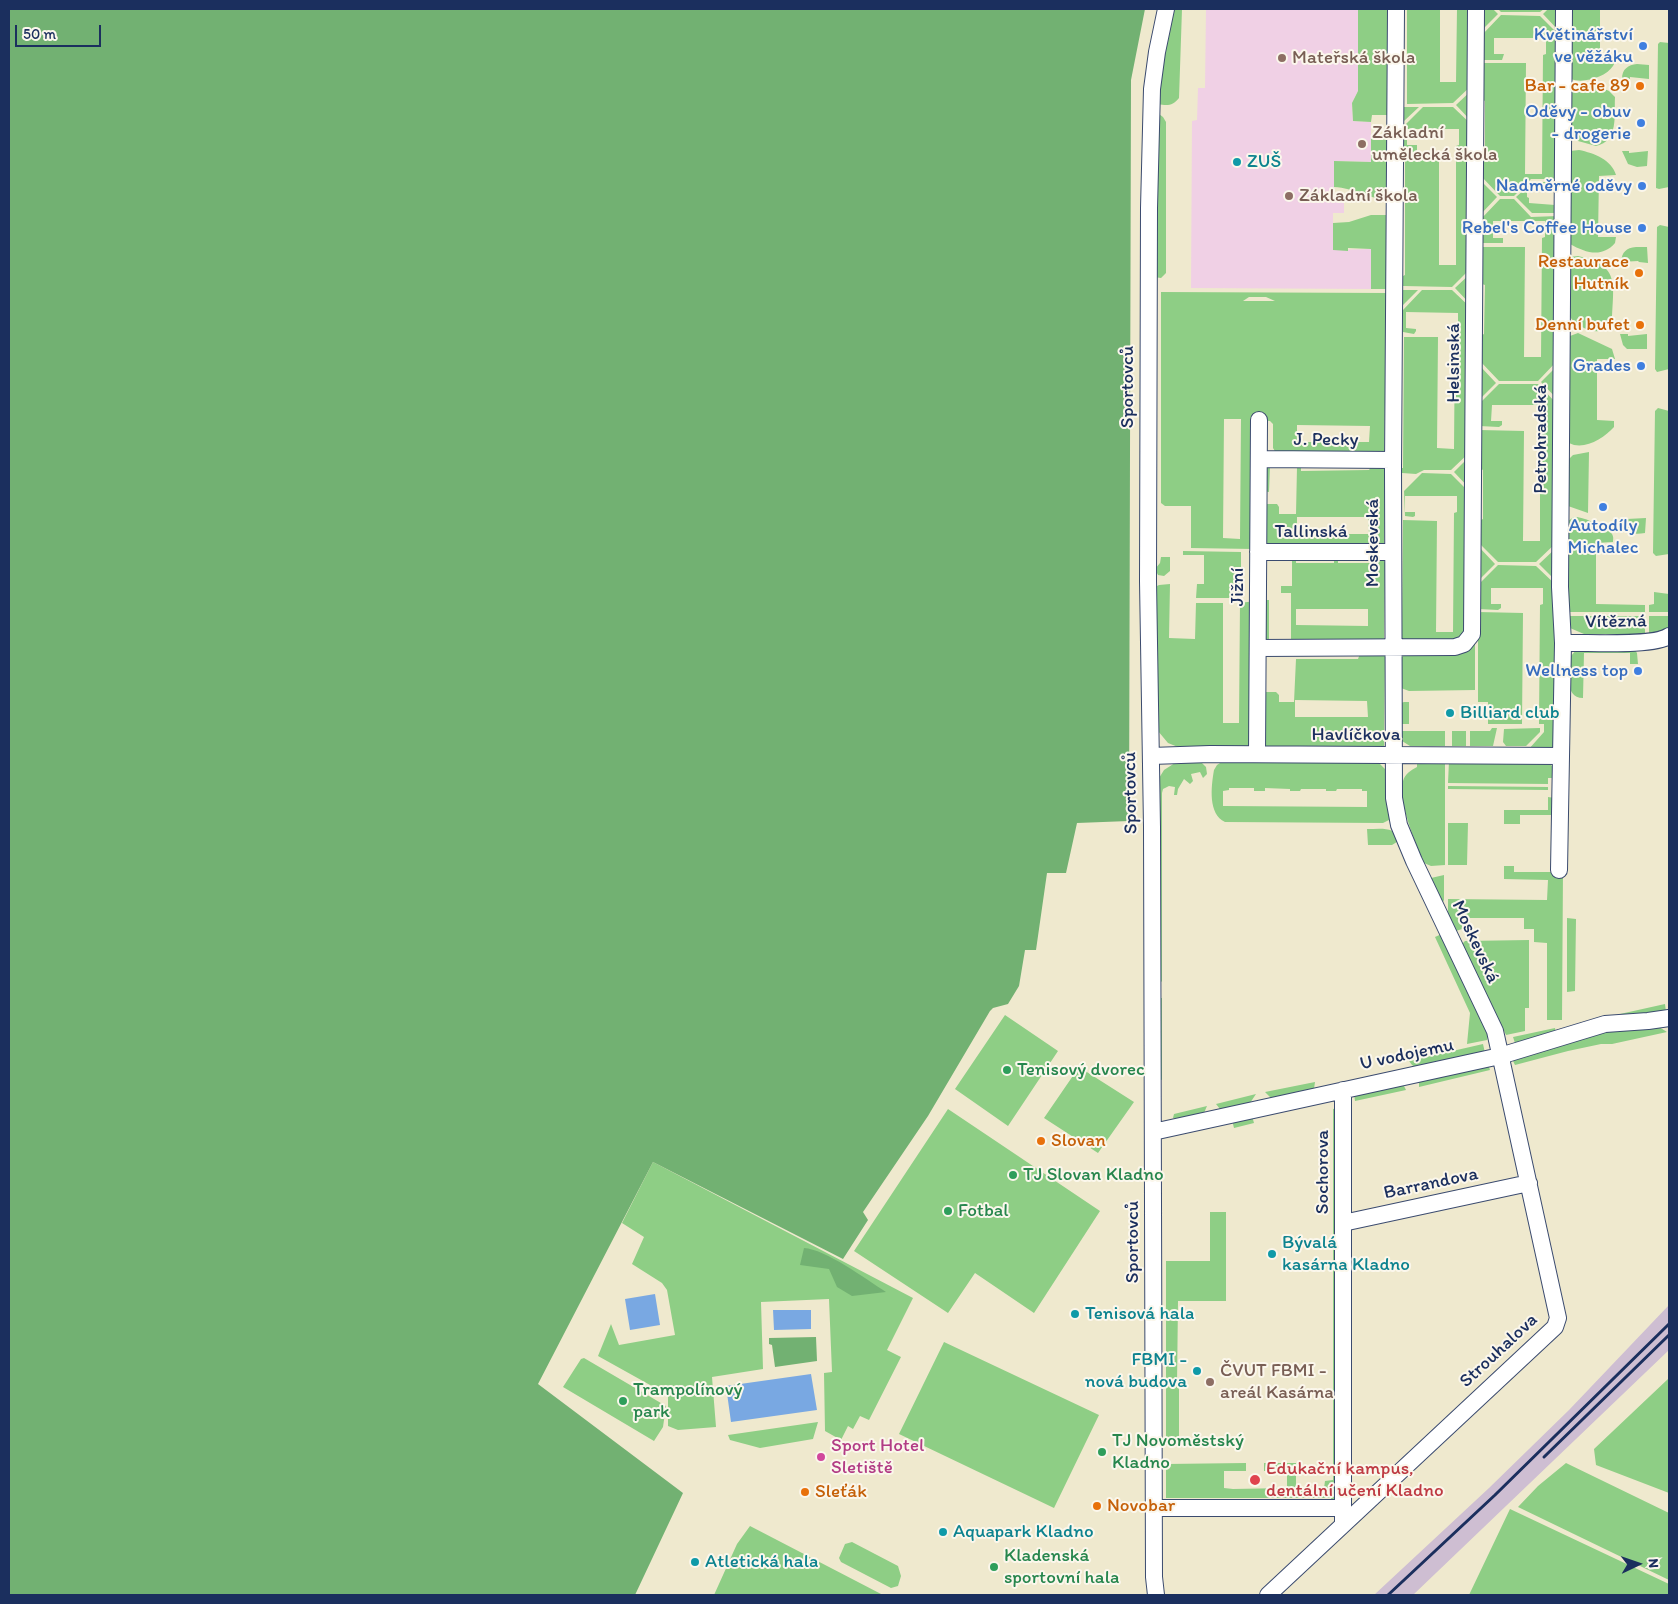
<!DOCTYPE html>
<html>
<head>
<meta charset="utf-8">
<style>
	body { margin:0 }
	#map { position:relative; width:1678px; height:1604px; overflow:hidden; background:#efe9ce; font-family:Itim,sans-serif }
	canvas { display:block }
	.frame { position:absolute; inset:0; border:10px solid #1b2f5e; pointer-events:none }
	.north { position:absolute; left:1613px; top:1539px; width:50px; height:50px; -webkit-text-stroke:4px #fbf7ec; paint-order:stroke; rotate:87deg; font-size:14px; font-weight:700; line-height:20px; text-align:center; color:#1b2f5e }
	.north::after { content:''; display:block; margin:auto; width:18px; height:22px; background:#1b2f5e; clip-path:polygon(50% 0,100% 100%,50% 72%,0 100%) }
	.scale { position:absolute; left:15px; top:25px; width:86px; height:22px; box-sizing:border-box; border:2px solid #1b2f5e; border-top:0; padding-left:6px; font-size:15px; line-height:18px; white-space:nowrap; color:#1b2f5e; -webkit-text-stroke:4px #fbf7ec; paint-order:stroke }
</style>
</head>
<body>
<div id="map">
<canvas width="1678" height="1604"></canvas>
<div class="frame"></div>
<div class="north">N</div>
<div class="scale">50 m</div>
</div>
<script>
const c = document.querySelector('canvas').getContext('2d');
c.lineJoin = 'round';
function fillPath(path, color) {
  c.fillStyle = color;
  c.fill(path, 'evenodd');
}
function stroke(path, color, width, dash) {
  c.strokeStyle = color;
  c.lineWidth = width;
  c.lineCap = dash ? 'butt' : 'round';
  c.setLineDash(dash || []);
  c.stroke(path);
}
function label(font, color, halo, rows, align = 'center') {
  c.font = font + ' Itim,sans-serif';
  c.lineWidth = 4;
  c.setLineDash([]);
  c.textBaseline = 'middle';
  c.strokeStyle = halo;
  c.fillStyle = color;
  for (const [text, x, y, turn = 0] of rows) {
    c.save();
    c.translate(x, y);
    c.rotate((+turn || 0) * Math.PI / 180);
    c.textAlign = isNaN(turn) ? turn : align;
    if (halo) c.strokeText(text, 0, 0);
    c.fillText(text, 0, 0);
    c.restore();
  }
}
const built = new Path2D(`
	M1206,9H1358V91L1352,103L1353,121L1371,122V162L1334,161V199H1344V213H1333V250L1371,249V289L1191,288L1192,121L1197,120L1198,88H1205Z`);
const industrial = new Path2D(`
	M1669,1305V1350L1413,1595H1374L1489,1488L1569,1410Z`);
const green = new Path2D(`
	M1171,9H1182L1179,98C1173,106 1167,106 1158,104L1161,67Z
	M1358,9H1390L1389,115H1372L1371,122L1353,121L1352,103L1358,91Z
	M1407,9H1440V82H1456L1457,9H1473V84L1453,103L1407,104Z
	M1482,9H1493L1498,14L1482,30Z
	M1498,9H1544L1540,12H1501Z
	M1548,9H1559V31L1543,14Z
	M1571,9H1600V54H1617C1616,58 1615,63 1613,66C1606,77 1583,84 1571,79Z
	M1501,15L1540,16L1559,35L1558,179H1531L1514,196H1500L1481,176L1483,150H1485V101L1483,100L1482,63H1526L1525,174H1542L1543,55L1546,54V38H1494V54H1504L1502,60H1482V35Z
	M1660,42L1669,43V187L1659,189L1656,188L1658,44Z
	M1637,64L1649,65V79L1630,77V79H1622C1622,69 1628,65 1637,64Z
	M1598,86L1609,91L1615,97C1614,115 1619,141 1596,146L1578,141L1571,136V91L1578,88Z
	M1473,89V123L1456,105Z
	M1404,107H1419L1404,121Z
	M1423,107H1453L1473,126L1472,267L1452,287L1403,286V276L1405,275V155H1439V265H1456V146L1459,145V129H1407V145H1417V150L1416,152H1404V126Z
	M1159,114L1163,117L1166,122V273L1161,278L1154,277Z
	M1371,135H1389L1388,199C1366,199 1355,188 1334,187V161L1371,162Z
	M1579,150C1594,153 1612,160 1616,175L1599,176L1598,237H1616L1615,243C1602,258 1586,253 1570,244V151Z
	M1622,151H1629V153L1648,151L1647,166L1637,167L1628,164Z
	M1481,181L1497,197L1481,214Z
	M1533,182H1558L1554,187L1527,188V197L1529,198V203L1555,205L1558,213H1532L1516,197Z
	M1500,199H1514L1531,217L1558,216L1557,361L1538,381H1499L1480,361L1482,335L1484,334L1485,285L1482,284L1481,247H1525L1524,357H1541L1542,238L1545,237V221H1493V238H1503V243H1481V219Z
	M1371,215H1388V289H1371V249L1348,248V251L1333,250V223L1349,222Z
	M1660,225L1669,227V369L1657,372L1655,369L1657,227Z
	M1636,247H1647L1648,263L1639,262L1638,261L1621,262C1622,252 1626,248 1636,247Z
	M1578,256C1621,265 1613,285 1612,321C1604,340 1579,329 1570,317V257Z
	M1472,272V306L1455,288Z
	M1403,290H1418L1403,305Z
	M1422,290H1452L1472,309L1471,451L1451,470H1424L1416,474L1402,473V468H1403L1404,337H1438L1437,448L1454,449L1455,329H1458V313L1406,312V328L1416,329V331L1414,334L1403,332V310Z
	M1161,292L1387,293L1384,456L1276,453L1273,448V424L1270,421L1256,420L1253,549L1191,548V506H1165L1161,503ZM1249,297H1266L1275,301H1243ZM1224,419H1241L1240,539L1223,538ZM1297,425L1370,426L1369,442H1297Z
	M1578,333L1612,349L1615,359H1597V420L1614,421V427C1604,438 1584,451 1569,443L1570,336Z
	M1620,334H1628V336L1647,334V349H1627L1623,345Z
	M1480,366L1496,383L1480,399Z
	M1557,366V399L1541,382Z
	M1499,384H1538L1557,404L1556,543L1536,562H1498L1479,543L1481,520L1483,519V470L1481,469L1479,430L1524,431L1523,541H1540V421H1544V405H1492L1491,421H1502V425L1499,427L1479,426L1480,403Z
	M1658,408L1669,411V554L1656,556L1653,553L1655,411Z
	M1589,452L1588,513L1568,506L1569,459L1573,455Z
	M1471,455L1470,489L1454,472Z
	M1301,463V471L1369,470L1374,463L1385,467L1384,546L1266,548L1261,504H1277L1279,507V514H1296L1297,467L1270,466L1269,492L1261,491L1264,466ZM1297,517H1368L1369,534H1297Z
	M1422,473L1451,474L1470,493L1464,640H1400L1402,635L1403,520L1437,521L1436,632H1453L1454,513L1457,512V496H1405V512H1415V516L1413,517L1405,516L1404,491Z
	M1574,517C1582,516 1607,527 1612,534C1614,538 1613,539 1613,542L1596,543V604L1645,605V612H1568V521Z
	M1619,518H1626L1627,519L1646,518L1645,533C1632,535 1620,533 1619,518Z
	M1479,547L1495,564L1479,580Z
	M1556,548V581L1539,564Z
	M1183,551L1241,552V598H1196L1197,584H1204V555H1183Z
	M1296,555V563H1334V555H1338V563H1370L1376,555L1383,558L1385,563L1384,640L1291,645V593H1281V586H1292V559L1262,560ZM1296,609H1368V626L1296,625Z
	M1161,557H1170V571L1164,576L1158,575L1155,569L1160,563Z
	M1498,565L1536,566L1556,585L1554,745L1549,750H1528L1544,732V724H1539L1540,605L1543,604V588H1491V604H1501V608L1498,610L1478,609V585Z
	M1170,584L1169,638L1195,639L1196,603H1223V723H1239L1240,603L1255,601L1251,746L1178,747L1168,743L1158,731L1155,587L1159,585Z
	M1654,592L1669,594V612H1649V605L1654,604Z
	M1266,600H1269V644L1266,642Z
	M1478,612L1523,613L1522,724H1488V702H1478Z
	M1568,616H1645V634H1584L1570,628Z
	M1649,616H1669V628L1661,634H1649Z
	M1475,642V690L1409,691L1401,688L1402,657L1404,654Z
	M1577,649H1634L1637,653L1638,664H1630V653H1584L1583,698C1563,698 1570,669 1571,656Z
	M1361,651L1383,654L1385,656L1384,746L1267,747L1263,744L1260,692H1276L1279,695V702H1294L1296,659H1358ZM1295,700L1367,701L1368,717H1295Z
	M1404,702H1409V724H1400L1401,703Z
	M1492,728H1497L1493,746H1470V731H1490Z
	M1540,728V732L1526,746H1506L1503,742L1504,729Z
	M1401,731H1445V746H1410L1402,741Z
	M1452,731H1466V746H1452Z
	M1178,761H1200L1206,767L1207,774L1203,778L1200,772L1191,774L1193,781L1190,784L1184,779L1178,789L1177,795H1174L1175,787L1169,786L1163,789L1162,793V982L1159,979L1156,783L1164,770Z
	M1223,761H1375L1380,764L1386,770L1391,819L1383,823L1225,822C1208,814 1211,787 1214,770L1217,765ZM1229,788H1254V791H1265V788L1290,789V791H1300L1301,789H1326V791H1336L1337,789H1362V791H1367V807L1223,806V791L1229,790Z
	M1449,761L1549,763L1554,768L1553,778H1548V784L1448,783Z
	M1445,762V865L1431,866L1424,863C1416,844 1397,800 1403,781C1405,774 1411,770 1417,767V763Z
	M1448,786L1548,787V790L1448,789Z
	M1548,797L1555,798L1554,815H1520V824H1504V810H1548Z
	M1448,823H1468L1467,865H1448Z
	M1367,829C1381,829 1395,826 1400,840L1392,845H1368Z
	M1504,866H1514V872H1554L1563,870L1562,1020H1547V943L1534,942V929H1524V918H1462V929L1456,931L1448,914V899L1547,900L1548,880L1504,879Z
	M1444,875V900L1443,902L1431,878Z
	M1567,918L1576,919L1575,991L1567,992Z
	M1444,933L1489,1030L1487,1040L1467,1044L1470,1013L1435,937Z
	M1529,940V1008H1525V1031L1506,1035L1462,944L1465,941Z
	M1159,998H1162V1080L1159,1079Z
	M1665,1004L1666,1012L1619,1016L1620,1014Z
	M1005,1015L1058,1051L1008,1126L955,1089Z
	M1659,1027L1667,1032L1612,1044H1601L1568,1051L1515,1065L1513,1061L1514,1059L1596,1032Z
	M1555,1028L1556,1034L1516,1046L1513,1037Z
	M1483,1044L1485,1053L1417,1068L1412,1065L1409,1061Z
	M1488,1064L1490,1070L1419,1087V1078Z
	M1079,1067L1134,1102L1098,1153L1044,1118Z
	M1315,1082L1314,1089L1271,1098L1265,1092Z
	M1402,1082L1406,1090L1355,1101L1354,1094Z
	M1256,1094L1250,1103L1220,1109L1216,1104Z
	M1207,1106L1204,1113L1178,1120L1173,1118L1174,1114Z
	M1337,1108L1339,1497L1332,1504L1331,1498H1166V1464L1246,1463V1471H1224V1488L1233,1489L1287,1488V1471H1264V1463H1296V1488H1324L1325,1481L1333,1480V1109Z
	M948,1109L1100,1211L1034,1313L975,1273L948,1313L854,1251Z
	M1252,1116L1254,1123L1234,1128L1232,1120Z
	M653,1162L913,1298L887,1350L901,1357L869,1420L860,1416L853,1429L848,1426L841,1440L825,1431L824,1373L832,1372L829,1299L761,1302L763,1369L712,1377L716,1427L678,1430L668,1426V1395L598,1356L611,1324L619,1345L675,1335L667,1290L662,1283L632,1264L644,1237L622,1223Z
	M1210,1212H1226V1301H1178L1177,1385H1179V1444L1166,1445V1261H1210Z
	M944,1342L1099,1415L1054,1508L899,1434Z
	M584,1358L666,1406L663,1427L654,1441L563,1387L581,1359Z
	M1668,1379L1669,1386V1493L1596,1465L1594,1449Z
	M818,1422L813,1439L760,1448L730,1440L728,1435Z
	M1566,1463L1669,1513V1580L1518,1507L1538,1486Z
	M1510,1509L1669,1584V1595H1469Z
	M750,1526L883,1595H714L737,1544Z
	M852,1542L898,1566L901,1576L898,1586L891,1588L841,1562L839,1558L845,1544Z`);
const forest = new Path2D(`
	M9,9H1145L1131,80L1129,821L1077,823L1066,873H1047L1036,950H1025L1019,986L1008,1004L993,1008L990,1011L928,1116L863,1212L868,1220L843,1259L653,1162L538,1384L683,1493L635,1595H9Z
	M804,1248C825,1249 866,1279 886,1292L852,1296L837,1287L829,1269L800,1265Z
	M816,1337L817,1361L775,1367L772,1345L769,1344V1338Z`);
const water = new Path2D(`
	M655,1294L660,1325L630,1330L625,1299Z
	M773,1310H811V1329L774,1330Z
	M811,1374L817,1410L731,1422L726,1386Z`);
const minor = new Path2D(`
	M1259,459L1393,460
	M1258,552H1392
	M1563,643C1585,642 1653,647 1669,636
	M1258,648L1455,647L1464,644L1472,634L1476,9
	M1257,754L1259,420
	M1151,756L1210,754L1561,756
	M1559,870L1563,643L1560,587L1564,9
	M1343,1090V1524
	M1153,1132L1500,1056L1605,1024L1648,1021L1669,1018
	M1343,1223L1529,1183
	M1154,1508H1343
	M1156,1595L1154,1577L1152,827L1148,581L1149,208L1152,89L1157,52L1166,9
	M1268,1595L1555,1327L1558,1318L1495,1031L1414,861L1399,825L1394,798L1393,468L1396,9`);
const rail = new Path2D(`
	M1544,1457L1669,1335
	M1388,1595L1495,1495L1669,1324`);
const markers = [
	[1643,46,5,"#3f7fe0"],
	[1282,58,5,"#8d6e63"],
	[1640,86,5,"#e8710a"],
	[1641,123,5,"#3f7fe0"],
	[1362,144,5,"#8d6e63"],
	[1237,162,5,"#0f9aa8"],
	[1642,186,5,"#3f7fe0"],
	[1289,196,5,"#8d6e63"],
	[1642,228,5,"#3f7fe0"],
	[1639,273,5,"#e8710a"],
	[1640,325,5,"#e8710a"],
	[1641,366,5,"#3f7fe0"],
	[1603,507,5,"#3f7fe0"],
	[1638,671,5,"#3f7fe0"],
	[1450,713,5,"#0f9aa8"],
	[1007,1070,5,"#2e9e5b"],
	[1041,1141,5,"#e8710a"],
	[1013,1175,5,"#2e9e5b"],
	[948,1211,5,"#2e9e5b"],
	[1272,1254,5,"#0f9aa8"],
	[1075,1314,5,"#0f9aa8"],
	[1197,1371,5,"#0f9aa8"],
	[1210,1382,5,"#8d6e63"],
	[623,1401,5,"#2e9e5b"],
	[1102,1452,5,"#2e9e5b"],
	[821,1457,5,"#d1479c"],
	[1255,1480,6,"#e0444e"],
	[805,1492,5,"#e8710a"],
	[1097,1506,5,"#e8710a"],
	[943,1532,5,"#0f9aa8"],
	[695,1562,5,"#0f9aa8"],
	[994,1567,5,"#2e9e5b"]
];
const shopNames = [
	["Květinářství",1633,35],
	["ve věžáku",1633,57],
	["Oděvy - obuv",1631,112],
	["- drogerie",1631,134],
	["Nadměrné oděvy",1632,186],
	["Rebel's Coffee House",1632,228],
	["Grades",1631,366],
	["Autodíly",1603,526,"center"],
	["Michalec",1603,548,"center"],
	["Wellness top",1628,671]
];
const educationNames = [
	["Mateřská škola",1292,58],
	["Základní",1372,133],
	["umělecká škola",1372,155],
	["Základní škola",1299,196],
	["ČVUT FBMI -",1220,1371],
	["areál Kasárna",1220,1393]
];
const foodNames = [
	["Bar - cafe 89",1630,86],
	["Restaurace",1629,262],
	["Hutník",1629,284],
	["Denní bufet",1630,325],
	["Slovan",1051,1141,"left"],
	["Sleťák",815,1492,"left"],
	["Novobar",1107,1506,"left"]
];
const cultureNames = [
	["ZUŠ",1247,162],
	["Billiard club",1460,713],
	["Bývalá",1282,1243],
	["kasárna Kladno",1282,1265],
	["Tenisová hala",1085,1314],
	["FBMI -",1187,1360,"right"],
	["nová budova",1187,1382,"right"],
	["Aquapark Kladno",953,1532],
	["Atletická hala",705,1562]
];
const streetNames = [
	["Helsinská",1454,363,-90],
	["Sportovců",1128,387,-90],
	["Petrohradská",1541,439,-90],
	["J. Pecky",1326,440],
	["Tallinská",1311,532],
	["Moskevská",1373,543,-90],
	["Jižní",1238,587,-90],
	["Vítězná",1616,622,-1],
	["Havlíčkova",1356,735],
	["Sportovců",1131,793,-91],
	["Moskevská",1475,942,65],
	["U vodojemu",1407,1055,-12],
	["Sochorova",1323,1172,-90],
	["Barrandova",1431,1184,-12],
	["Sportovců",1133,1242,-90],
	["Strouhalova",1499,1351,-43]
];
const leisureNames = [
	["Tenisový dvorec",1017,1070],
	["TJ Slovan Kladno",1023,1175],
	["Fotbal",958,1211],
	["Trampolínový",633,1390],
	["park",633,1412],
	["TJ Novoměstský",1112,1441],
	["Kladno",1112,1463],
	["Kladenská",1004,1556],
	["sportovní hala",1004,1578]
];
const hotelNames = [
	["Sport Hotel",831,1446],
	["Sletiště",831,1468]
];
const healthNames = [
	["Edukační kampus,",1266,1469],
	["dentální učení Kladno",1266,1491]
];
fillPath(built, '#f0d0e5');
fillPath(industrial, '#cebed2');
fillPath(green, '#8ece85');
fillPath(forest, '#72b172');
fillPath(water, '#79a8e2');
stroke(minor, '#3b4b6f', 18);
stroke(minor, '#fff', 16);
stroke(rail, '#1b2f5e', 3);
for (const [x, y, r, color] of markers) {
  const dot = new Path2D();
  dot.arc(x, y, r, 0, 2 * Math.PI);
  c.fillStyle = color;
  c.fill(dot);
  stroke(dot, '#fbf7ec', 2);
}
label('19px', '#366cbe', '#fbf7ec', shopNames, 'right');
label('19px', '#785e54', '#fbf7ec', educationNames, 'left');
label('19px', '#c56008', '#fbf7ec', foodNames, 'right');
label('19px', '#0d838f', '#fbf7ec', cultureNames, 'left');
label('19px', '#1b2f5e', '#fbf7ec', streetNames);
label('19px', '#27864d', '#fbf7ec', leisureNames, 'left');
label('19px', '#b23c85', '#fbf7ec', hotelNames, 'left');
label('19px', '#be3a42', '#fbf7ec', healthNames, 'left');
</script>
</body>
</html>
